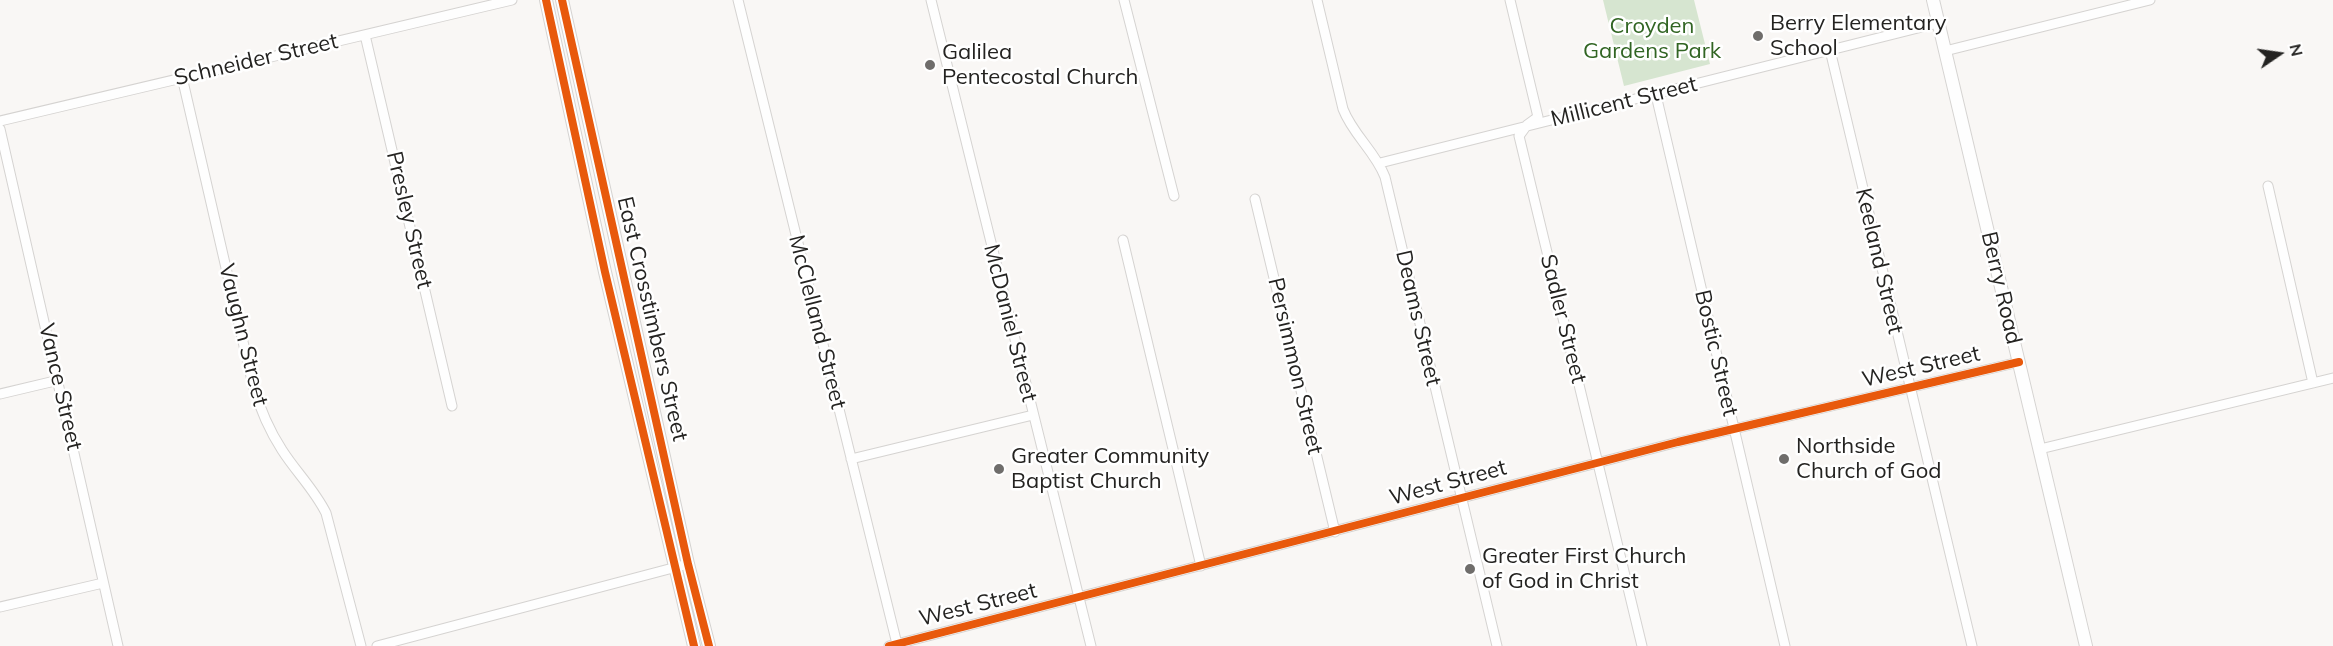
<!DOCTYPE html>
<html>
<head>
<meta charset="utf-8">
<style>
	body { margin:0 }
	#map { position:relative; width:2333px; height:646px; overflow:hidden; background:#f9f7f5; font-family:Mulish,sans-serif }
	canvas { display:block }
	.north { position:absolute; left:2249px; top:24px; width:60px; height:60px; -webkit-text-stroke:4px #fff; paint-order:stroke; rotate:77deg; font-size:16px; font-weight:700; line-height:24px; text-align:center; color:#242321 }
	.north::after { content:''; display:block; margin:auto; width:21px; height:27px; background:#242321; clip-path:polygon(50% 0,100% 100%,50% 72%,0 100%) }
</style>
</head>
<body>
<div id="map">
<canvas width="2333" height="646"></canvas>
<div class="north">N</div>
</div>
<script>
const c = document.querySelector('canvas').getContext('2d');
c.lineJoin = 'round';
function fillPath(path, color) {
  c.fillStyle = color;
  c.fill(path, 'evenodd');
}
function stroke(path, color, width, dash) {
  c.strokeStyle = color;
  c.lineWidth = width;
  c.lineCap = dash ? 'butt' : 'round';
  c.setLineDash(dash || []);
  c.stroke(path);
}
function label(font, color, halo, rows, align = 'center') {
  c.font = font + ' Mulish,sans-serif';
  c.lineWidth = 5;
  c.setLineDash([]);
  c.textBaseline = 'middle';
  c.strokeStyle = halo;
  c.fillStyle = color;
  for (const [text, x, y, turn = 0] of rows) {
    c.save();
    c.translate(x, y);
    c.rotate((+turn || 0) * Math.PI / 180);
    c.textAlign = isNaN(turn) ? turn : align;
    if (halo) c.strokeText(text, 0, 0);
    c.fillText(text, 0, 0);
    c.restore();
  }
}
const green = new Path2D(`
	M1603,0H1694L1710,64L1624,86Z`);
const street = new Path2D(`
	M738,0L897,644
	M931,0L1091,646
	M1124,0L1174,196
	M1317,0L1343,109C1353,135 1375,151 1385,177L1497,646
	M1510,0L1538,117L1527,125L1519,136L1642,646
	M365,35L452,406
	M1830,50L1972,646
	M1945,51L2150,0
	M182,77L253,385C260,409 269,430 282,450C296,472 314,489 326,513L361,646
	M1656,95L1785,646
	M0,121L512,0
	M0,129L118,646
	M1380,163L1938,23
	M2268,186L2313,383
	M1255,199L1335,532
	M1123,240L1201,566
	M0,394L59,380
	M2040,449L2333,378
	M851,459L1033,415
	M0,607L103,583
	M377,646L688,564
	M889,646L1678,442L2019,362`);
const secondary = new Path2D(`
	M546,0L605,272L694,646
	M562,0L688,564L709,646
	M1933,0L2086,646`);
const cycleway = new Path2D(`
	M546,0L605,272L694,646
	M562,0L688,564L709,646
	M889,646L1678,442L2019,362`);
const markers = [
	[1758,36,6,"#6f6d6b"],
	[930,65,6,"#6f6d6b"],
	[1784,459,6,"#6f6d6b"],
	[999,469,6,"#6f6d6b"],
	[1470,569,6,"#6f6d6b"]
];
const poiNames = [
	["Berry Elementary",1770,23],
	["School",1770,48],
	["Galilea",942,52],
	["Pentecostal Church",942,77],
	["Northside",1796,446],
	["Church of God",1796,471],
	["Greater Community",1011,456],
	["Baptist Church",1011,481],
	["Greater First Church",1482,556],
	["of God in Christ",1482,581]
];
const parkNames = [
	["Croyden",1652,26],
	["Gardens Park",1652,51]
];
const streetNames = [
	["Schneider Street",256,60,-13],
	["Millicent Street",1624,102,-14],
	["Presley Street",409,220,77],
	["Keeland Street",1879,261,77],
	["Berry Road",2001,288,77],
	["Deams Street",1418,318,77],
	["East Crosstimbers Street",652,319,77],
	["Sadler Street",1563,319,76],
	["McClelland Street",817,322,76],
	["McDaniel Street",1010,323,76],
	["Vaughn Street",243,335,76],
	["Bostic Street",1716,353,77],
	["Persimmon Street",1295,366,77],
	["West Street",1921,367,-13],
	["Vance Street",60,387,77],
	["West Street",1448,483,-15],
	["West Street",978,605,-14]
];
fillPath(green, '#d6e5d0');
stroke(street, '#d5d3d1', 11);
stroke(secondary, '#d5d3d1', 14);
stroke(street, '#fefefe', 9);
stroke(secondary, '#fefefe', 12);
stroke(cycleway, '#e8590c', 8);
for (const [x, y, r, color] of markers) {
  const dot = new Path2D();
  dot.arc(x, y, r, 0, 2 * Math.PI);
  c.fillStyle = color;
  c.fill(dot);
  stroke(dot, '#fff', 2);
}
label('22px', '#242321', '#fff', poiNames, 'left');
label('22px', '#316523', '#fff', parkNames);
label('22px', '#242321', '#fff', streetNames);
</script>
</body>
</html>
